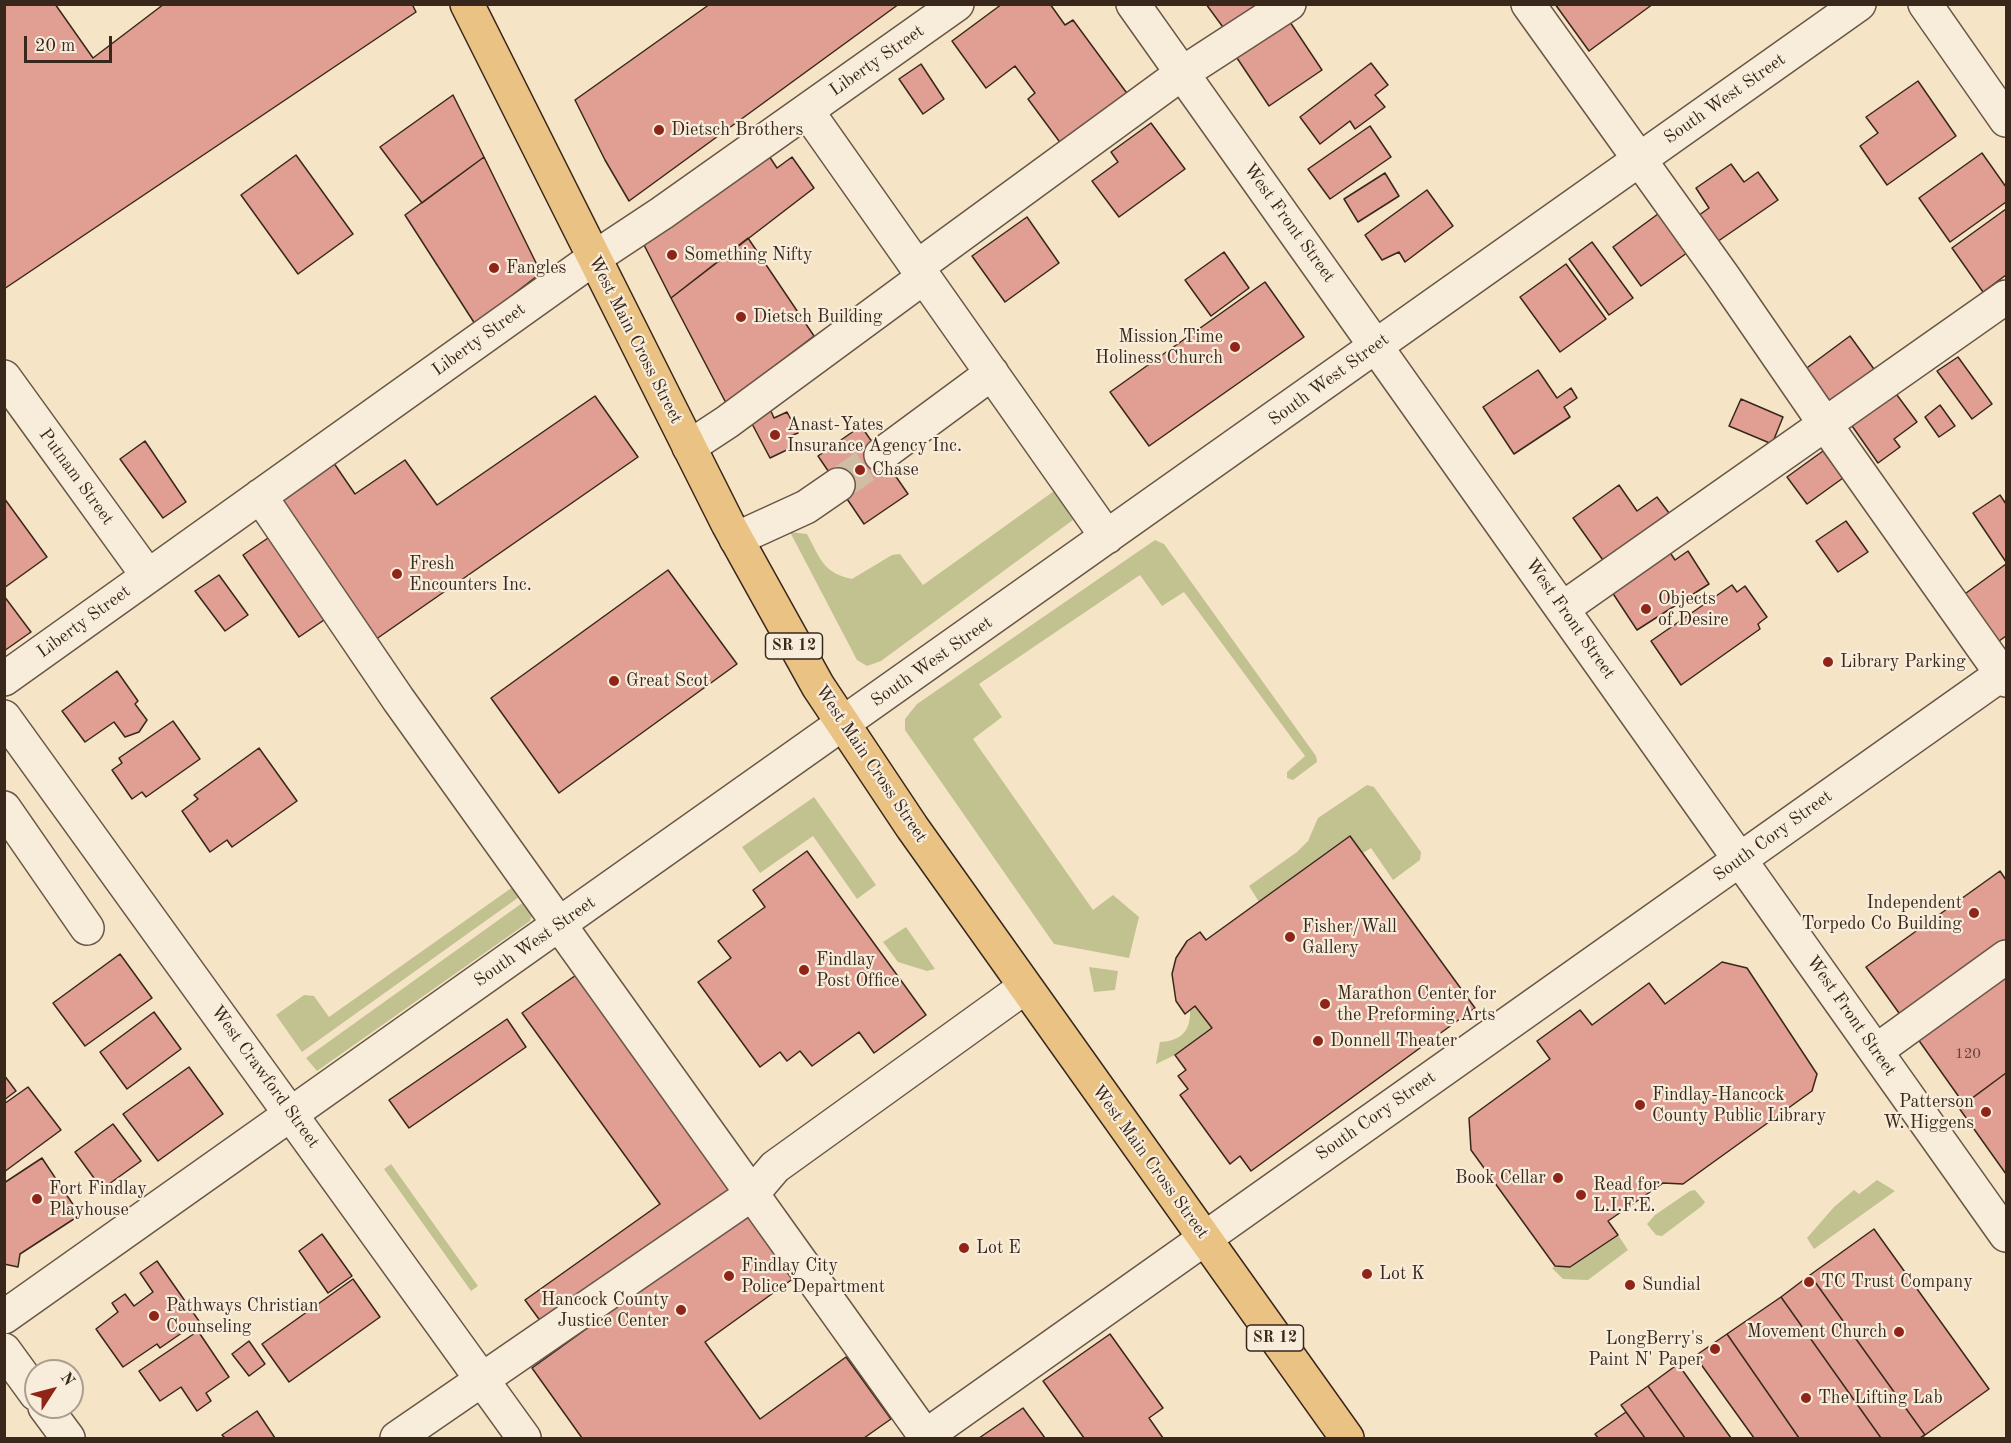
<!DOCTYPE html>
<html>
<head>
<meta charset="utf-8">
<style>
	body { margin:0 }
	#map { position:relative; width:2011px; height:1443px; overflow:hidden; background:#f5e4c6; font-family:"Old Standard TT",serif }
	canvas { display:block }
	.frame { position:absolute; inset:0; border:6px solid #39271c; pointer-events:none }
	.north { position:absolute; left:24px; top:1359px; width:60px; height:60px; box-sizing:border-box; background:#f8edda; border:2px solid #ac9e8e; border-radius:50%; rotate:54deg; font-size:16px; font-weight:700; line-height:24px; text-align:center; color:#39271c }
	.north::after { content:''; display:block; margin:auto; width:21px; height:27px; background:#8f2418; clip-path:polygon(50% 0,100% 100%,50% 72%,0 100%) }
	.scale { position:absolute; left:24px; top:36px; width:88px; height:27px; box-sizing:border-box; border:3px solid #39271c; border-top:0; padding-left:8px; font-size:18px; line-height:21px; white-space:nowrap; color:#39271c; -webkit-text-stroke:4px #f8edda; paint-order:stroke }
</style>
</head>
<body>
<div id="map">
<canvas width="2011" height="1443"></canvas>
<div class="frame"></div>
<div class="north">N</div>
<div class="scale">20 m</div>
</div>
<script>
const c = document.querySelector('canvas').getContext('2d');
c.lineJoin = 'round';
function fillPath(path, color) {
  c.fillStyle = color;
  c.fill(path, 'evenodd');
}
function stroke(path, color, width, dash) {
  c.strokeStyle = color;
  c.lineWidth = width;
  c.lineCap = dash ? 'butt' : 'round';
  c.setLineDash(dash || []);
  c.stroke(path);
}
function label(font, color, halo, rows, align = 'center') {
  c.font = font + ' "Old Standard TT",serif';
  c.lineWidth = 4.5;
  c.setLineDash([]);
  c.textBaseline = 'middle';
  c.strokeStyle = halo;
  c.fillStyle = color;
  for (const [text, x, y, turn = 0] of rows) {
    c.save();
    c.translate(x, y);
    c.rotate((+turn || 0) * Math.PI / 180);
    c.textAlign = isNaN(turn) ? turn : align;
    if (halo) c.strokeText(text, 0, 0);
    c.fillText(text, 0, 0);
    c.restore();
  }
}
const green = new Path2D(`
	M1054,491L1073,520L881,661L867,666L857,660L790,532L807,534C820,558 823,573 852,579L892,555L900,554L923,585Z
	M1155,540L1164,544L1316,756L1317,762L1293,780L1287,778V772L1305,756L1184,592L1162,606L1140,575L979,684L1002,717L973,739L1093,910L1113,895L1139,917L1129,958L1054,944L905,730V719L917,704Z
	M1367,785L1374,787L1421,852L1420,860L1393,880L1371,848L1363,853L1350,836L1259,902L1249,886L1297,852L1308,841L1318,818Z
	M814,797L876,885L857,899L813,836L760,873L742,847Z
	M517,884L523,893L519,897L302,1052L276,1015L304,995L314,996L329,1017Z
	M525,901L532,914L530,921L317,1071L306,1058Z
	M906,927L935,969L927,971L898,962L883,942Z
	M1089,967L1118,971L1115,990L1094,992Z
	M1195,1006L1212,1028L1175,1055L1156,1064L1160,1042C1181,1041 1191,1031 1190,1010Z
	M391,1164L478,1286L471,1291L384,1169Z
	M1877,1180L1895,1191L1814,1249L1807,1238L1834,1207L1854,1190L1859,1194Z
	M1695,1190L1705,1202L1702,1206L1662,1236L1656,1235L1647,1224L1655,1215L1690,1191Z
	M1618,1235L1628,1250L1588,1280L1563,1279L1552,1268Z`);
const building = new Path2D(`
	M4,4H55L93,58L164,4H412L416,12L4,289Z
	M710,4H899L629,201L605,160L575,100Z
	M1002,4H1050L1065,25L1073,20L1129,96L1062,145L1028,99L1035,93L1015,66L986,88L952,41Z
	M1206,4H1266L1228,34Z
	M1555,4H1653L1589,51Z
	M1288,19L1322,70L1269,106L1235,55Z
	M1371,63L1388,85L1375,95L1385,107L1355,129L1350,121L1320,144L1300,117Z
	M921,64L944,99L923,114L899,79Z
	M1918,81L1956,136L1887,185L1860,146L1878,133L1866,117Z
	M453,95L484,157L422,203L380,147Z
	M1151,123L1185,169L1119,217L1092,181L1118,162L1111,152Z
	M1370,126L1391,157L1330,199L1308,169Z
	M1982,153L2006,187V202L1950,242L1919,198Z
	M296,155L353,234L298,274L241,195Z
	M769,156L777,168L792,157L814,188L671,298L643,243Z
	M484,157L541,273L475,324L405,215Z
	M1731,164L1744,182L1758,172L1778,200L1714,244L1695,218L1709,208L1696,188Z
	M1385,173L1399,196L1358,222L1344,199Z
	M1427,190L1453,226L1405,262L1399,252L1382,260L1365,235Z
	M2006,209V275L1983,292L1952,248Z
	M1662,211L1691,250L1641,286L1613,247Z
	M1027,217L1059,263L1005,302L972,256Z
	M748,238L814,336L726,403L671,298Z
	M1592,242L1633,298L1609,315L1569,259Z
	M1224,252L1249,288L1211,316L1185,280Z
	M1566,264L1606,319L1560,352L1520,297Z
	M1265,282L1304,337L1149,446L1110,392Z
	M1850,336L1879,376L1833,409L1804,370Z
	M1958,357L1992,404L1972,419L1937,371Z
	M1538,370L1557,398L1571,388L1577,398L1564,407L1570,417L1514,454L1483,407Z
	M1894,391L1917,422L1894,439L1900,447L1878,463L1850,423Z
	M595,396L638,457L372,642L271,496L329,456L355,494L405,460L437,505Z
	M1741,399L1783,417L1772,444L1729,426Z
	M1940,405L1955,426L1939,437L1925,417Z
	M770,409L774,418L787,412L798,433L788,437L793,447L770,458L750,420Z
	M861,426L908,494L864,524L818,456Z
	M145,441L186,502L163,518L120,459Z
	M1823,451L1843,478L1807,504L1787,477Z
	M1619,485L1637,511L1657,497L1672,517L1605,563L1573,518Z
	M2000,495L2006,504V562L1973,513Z
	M4,498L47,557L4,588Z
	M1846,521L1868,552L1838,572L1816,541Z
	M271,536L327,618L299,637L243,555Z
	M1669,551L1675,560L1688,551L1709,584L1637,630L1610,589Z
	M2006,564V636L1995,644L1962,596Z
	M668,570L737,664L559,793L491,698Z
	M219,575L248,615L225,631L195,591Z
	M1732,585L1737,592L1745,586L1767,617L1758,624L1760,629L1681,685L1651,641Z
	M4,596L31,632L4,651Z
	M117,671L138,701L135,704L147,720L139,732L125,737L114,722L85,742L62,711Z
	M173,721L200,759L146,797L142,792L132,799L112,770L122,763L119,758Z
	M259,748L297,801L232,847L227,840L210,852L182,811L198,799L194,795Z
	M1350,836L1475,1008L1251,1171L1240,1156L1230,1164L1180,1095L1188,1089L1178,1076L1186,1070L1175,1055L1212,1028L1195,1006L1185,1014L1176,1001L1172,974L1176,958L1187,941L1200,932L1206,940Z
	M807,851L926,1015L874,1053L859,1032L812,1066L800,1051L787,1061L780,1052L760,1067L698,982L731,958L718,941L765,907L753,890Z
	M2000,871L2006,880V946L1904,1020L1866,967Z
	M120,954L152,998L85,1046L53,1003Z
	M1722,962L1747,968L1817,1074L1812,1091L1683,1184L1663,1183L1608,1221L1618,1235L1570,1267L1555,1266L1471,1150L1469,1118L1550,1059L1537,1041L1580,1010L1592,1025L1649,983L1665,1004Z
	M2006,970V1073L1964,1104L1915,1035Z
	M579,973L734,1190L544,1326L525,1300L660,1204L522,1013Z
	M154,1012L181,1049L127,1089L100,1052Z
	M507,1019L526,1047L409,1128L389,1100Z
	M189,1067L223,1114L158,1161L123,1114Z
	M2006,1073V1174L1959,1108Z
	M4,1075L16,1091L4,1100Z
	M28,1087L61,1130L4,1172V1104Z
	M113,1124L141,1161L102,1189L75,1152Z
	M42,1158L80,1215L20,1254L18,1267L4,1264V1183Z
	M747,1213L794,1278L705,1342L760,1419L846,1357L891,1419L864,1438H582L532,1368Z
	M1874,1229L1989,1389L1925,1435L1810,1275Z
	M322,1234L352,1276L328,1293L299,1251Z
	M157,1261L199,1321L160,1348L157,1344L123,1367L96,1329L118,1312L112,1303L125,1294L134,1306L153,1292L140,1273Z
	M1810,1275L1925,1435L1920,1438H1881L1781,1297Z
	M353,1279L380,1317L289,1382L262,1344Z
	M1781,1297L1881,1438H1799L1727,1334Z
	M198,1331L229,1377L206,1393L211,1401L197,1411L181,1387L160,1401L139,1371Z
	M1110,1334L1163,1408L1149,1418L1163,1438H1084L1043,1381Z
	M1727,1334L1799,1438H1754L1695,1356Z
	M249,1341L265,1364L249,1376L232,1354Z
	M1678,1364L1731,1438H1685L1648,1386Z
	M1648,1386L1685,1438H1645L1621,1405Z
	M1023,1408L1045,1438H979Z
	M257,1411L275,1438H225L222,1435Z
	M1626,1412L1645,1438H1598L1595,1434Z`);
const minorTunnel = new Path2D(`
	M838,485L881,455`);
const minor = new Path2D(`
	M1133,4L2006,1235
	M1528,4L1723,276L1825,424L2006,680
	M1925,4L2006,120
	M807,111L1107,537
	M917,267L1181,74L1289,4
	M4,377L148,576
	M689,447L727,422L924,277
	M881,455L992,373
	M260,496L398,699L926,1437
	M736,539L806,507L838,485
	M1562,609L2006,297
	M4,679L594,258L662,213L957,4
	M4,717L524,1438
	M4,808L87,928
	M1876,1051L2006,957
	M4,1317L1859,4
	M4,1350L36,1394
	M45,1407L68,1438
	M397,1438L752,1194L775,1167L1025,987
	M923,1438L2006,671`);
const highway = new Path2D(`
	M467,4L728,524L818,686L912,827L1347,1438`);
const markers = [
	[659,130,6,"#8f2418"],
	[672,255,6,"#8f2418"],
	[494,268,6,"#8f2418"],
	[741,317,6,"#8f2418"],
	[1235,347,6,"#8f2418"],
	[775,435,6,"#8f2418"],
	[860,470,6,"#8f2418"],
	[397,574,6,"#8f2418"],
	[1646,609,6,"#8f2418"],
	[1828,662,6,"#8f2418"],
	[614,681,6,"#8f2418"],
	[1974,913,6,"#8f2418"],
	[1290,937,6,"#8f2418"],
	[804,970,6,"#8f2418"],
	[1325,1004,6,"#8f2418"],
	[1318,1041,6,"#8f2418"],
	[1640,1105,6,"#8f2418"],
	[1986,1112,6,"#8f2418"],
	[1558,1178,6,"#8f2418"],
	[1581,1195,6,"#8f2418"],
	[37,1199,6,"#8f2418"],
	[964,1248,6,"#8f2418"],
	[1367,1274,6,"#8f2418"],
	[729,1276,6,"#8f2418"],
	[1809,1282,6,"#8f2418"],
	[1630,1285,6,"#8f2418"],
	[681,1310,6,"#8f2418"],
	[154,1316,6,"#8f2418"],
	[1899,1332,6,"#8f2418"],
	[1715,1349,6,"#8f2418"],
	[1806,1398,6,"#8f2418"]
];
const numberNames = [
	["120",1968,1054]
];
const shields = [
	[794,646,57],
	[1275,1338,57]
];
const shieldNames = [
	["SR 12",794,646],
	["SR 12",1275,1338]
];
const streetNames = [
	["Liberty Street",877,61,-35],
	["South West Street",1725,99,-35],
	["West Front Street",1289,223,54],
	["Liberty Street",479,340,-36],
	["West Main Cross Street",635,340,63],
	["South West Street",1329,380,-36],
	["Putnam Street",76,477,54],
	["West Front Street",1570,619,55],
	["Liberty Street",84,622,-36],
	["South West Street",932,662,-35],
	["West Main Cross Street",871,764,56],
	["South Cory Street",1773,836,-36],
	["South West Street",535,942,-35],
	["West Front Street",1851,1016,55],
	["West Crawford Street",265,1077,54],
	["South Cory Street",1376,1116,-35],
	["West Main Cross Street",1150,1162,54]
];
const poiNames = [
	["Dietsch Brothers",671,130],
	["Something Nifty",684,255],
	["Fangles",506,268],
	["Dietsch Building",753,317],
	["Mission Time",1223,337,"right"],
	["Holiness Church",1223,358,"right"],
	["Anast-Yates",787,425],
	["Insurance Agency Inc.",787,446],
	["Chase",872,470],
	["Fresh",409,564],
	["Encounters Inc.",409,585],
	["Objects",1658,599],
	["of Desire",1658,620],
	["Library Parking",1840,662],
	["Great Scot",626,681],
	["Independent",1962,903,"right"],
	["Torpedo Co Building",1962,924,"right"],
	["Fisher/Wall",1302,927],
	["Gallery",1302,948],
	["Findlay",816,960],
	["Post Office",816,981],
	["Marathon Center for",1337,994],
	["the Preforming Arts",1337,1015],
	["Donnell Theater",1330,1041],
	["Findlay-Hancock",1652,1095],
	["County Public Library",1652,1116],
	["Patterson",1974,1102,"right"],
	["W. Higgens",1974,1123,"right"],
	["Book Cellar",1546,1178,"right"],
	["Read for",1593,1185],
	["L.I.F.E.",1593,1206],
	["Fort Findlay",49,1189],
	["Playhouse",49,1210],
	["Lot E",976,1248],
	["Findlay City",741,1266],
	["Police Department",741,1287],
	["Lot K",1379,1274],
	["TC Trust Company",1821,1282],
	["Sundial",1642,1285],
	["Hancock County",669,1300,"right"],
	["Justice Center",669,1321,"right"],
	["Pathways Christian",166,1306],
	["Counseling",166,1327],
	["Movement Church",1887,1332,"right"],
	["LongBerry's",1703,1339,"right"],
	["Paint N' Paper",1703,1360,"right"],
	["The Lifting Lab",1818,1398]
];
fillPath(green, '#c2c291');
fillPath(building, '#e19e92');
stroke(building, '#39271c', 1.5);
stroke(minorTunnel, '#cfbea4', 33, [33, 16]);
stroke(minor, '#685646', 36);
stroke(highway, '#39271c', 36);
stroke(minor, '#f8edda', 33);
stroke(highway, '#eac283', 33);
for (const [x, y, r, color] of markers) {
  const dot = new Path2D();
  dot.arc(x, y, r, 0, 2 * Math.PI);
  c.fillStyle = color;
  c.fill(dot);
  stroke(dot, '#f8edda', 2);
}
label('15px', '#63453a', null, numberNames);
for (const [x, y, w] of shields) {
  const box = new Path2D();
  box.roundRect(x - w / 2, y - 13, w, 26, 4.5);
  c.fillStyle = '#f8edda';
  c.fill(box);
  stroke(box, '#39271c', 1.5);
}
label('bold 16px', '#39271c', null, shieldNames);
label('18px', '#39271c', '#f8edda', streetNames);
label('18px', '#39271c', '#f8edda', poiNames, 'left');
</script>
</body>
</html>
